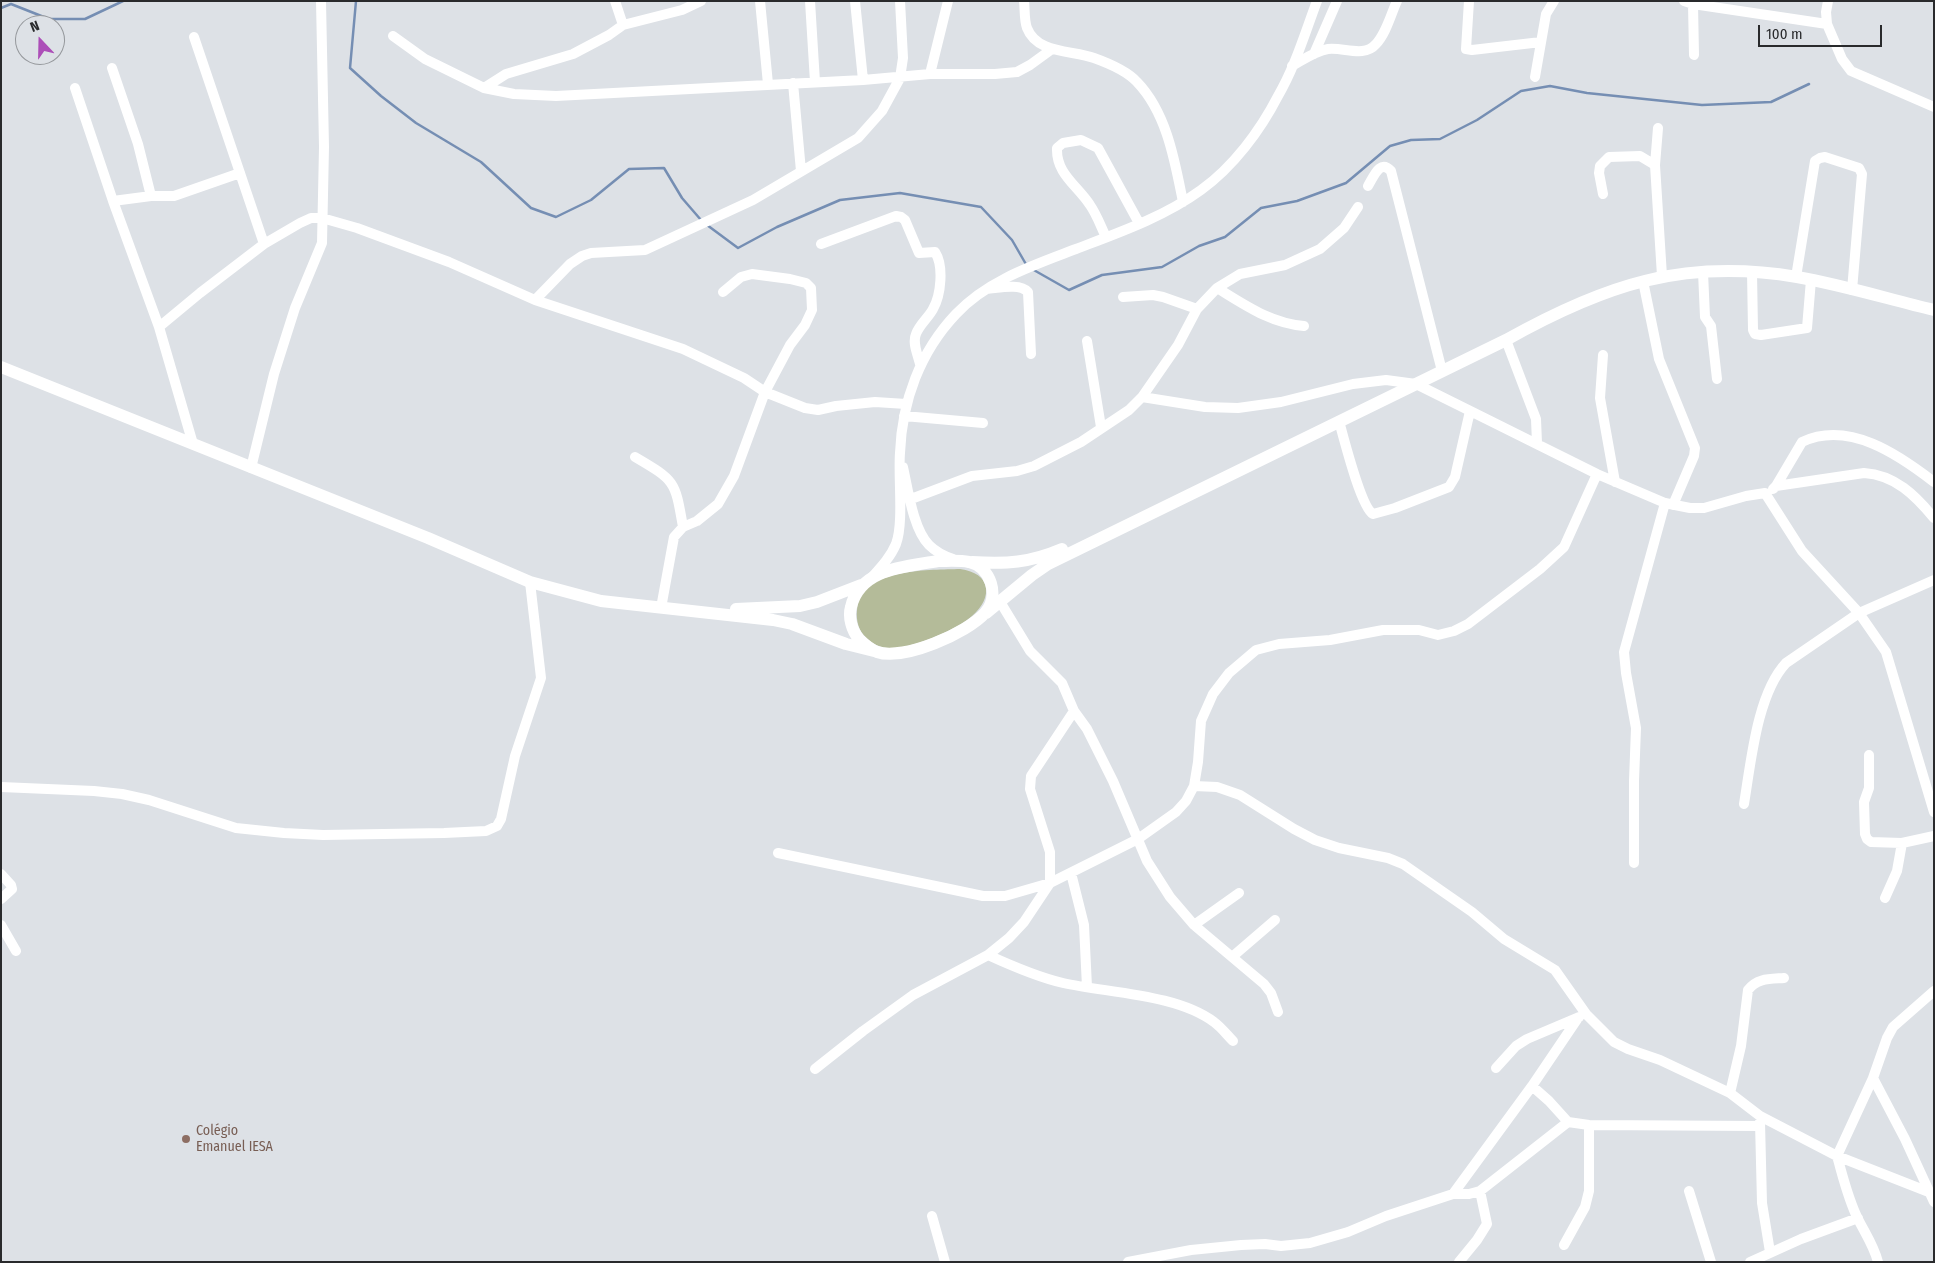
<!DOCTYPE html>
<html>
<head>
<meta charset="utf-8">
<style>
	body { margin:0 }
	#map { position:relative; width:1935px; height:1263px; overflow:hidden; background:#dde1e6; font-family:"Fira Sans Condensed",sans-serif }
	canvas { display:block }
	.frame { position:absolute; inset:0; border:2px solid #292a2c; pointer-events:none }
	.north { position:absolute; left:15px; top:15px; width:50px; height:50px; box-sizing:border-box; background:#dde1e6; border:1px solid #95989c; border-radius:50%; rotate:339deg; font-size:14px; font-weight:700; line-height:20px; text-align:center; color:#292a2c }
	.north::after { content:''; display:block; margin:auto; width:18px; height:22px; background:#ac4eb8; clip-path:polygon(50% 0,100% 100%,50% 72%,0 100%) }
	.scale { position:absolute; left:1758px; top:25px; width:124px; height:22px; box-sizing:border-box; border:2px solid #292a2c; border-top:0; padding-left:6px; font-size:15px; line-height:18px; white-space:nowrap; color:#292a2c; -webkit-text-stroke:4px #dde1e6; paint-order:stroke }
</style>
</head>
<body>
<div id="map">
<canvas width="1935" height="1263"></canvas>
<div class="frame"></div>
<div class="north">N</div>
<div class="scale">100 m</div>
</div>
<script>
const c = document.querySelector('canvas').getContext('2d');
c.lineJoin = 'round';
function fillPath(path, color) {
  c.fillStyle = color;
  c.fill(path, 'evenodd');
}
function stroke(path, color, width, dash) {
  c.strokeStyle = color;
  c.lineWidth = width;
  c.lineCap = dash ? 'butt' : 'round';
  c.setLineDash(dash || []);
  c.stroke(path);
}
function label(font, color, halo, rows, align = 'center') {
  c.font = font + ' "Fira Sans Condensed",sans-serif';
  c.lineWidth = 5;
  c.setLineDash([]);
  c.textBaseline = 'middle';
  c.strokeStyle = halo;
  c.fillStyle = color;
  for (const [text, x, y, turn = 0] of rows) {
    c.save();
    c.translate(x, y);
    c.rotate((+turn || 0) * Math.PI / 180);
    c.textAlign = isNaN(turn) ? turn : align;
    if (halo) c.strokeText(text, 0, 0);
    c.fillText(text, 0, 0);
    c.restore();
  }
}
const green = new Path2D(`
	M960,569C991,573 994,597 972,616C957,630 907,651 887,648C877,647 868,641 862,633C856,624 856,613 858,603C868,568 931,570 960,569Z`);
const stream = new Path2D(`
	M356,1L350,68L381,96L416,123L481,162L531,208L556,217L591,200L629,169L664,168L682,198L701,220
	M1,8L11,4L49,19H85L123,1
	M707,225L738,248L777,227L840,200L900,193L981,207L1012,240L1027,266
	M1032,269L1069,290L1102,275L1162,267L1199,246L1225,237L1261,208L1297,201L1346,183L1390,146L1411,140L1440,139L1477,120L1521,91L1550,86L1587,93L1702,105L1771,102L1809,84`);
const minor = new Path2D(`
	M615,1L623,25
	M760,1L768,84
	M810,1L815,82
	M855,1L863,80
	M1024,1C1025,9 1024,20 1027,28C1037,54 1072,50 1094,58C1108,63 1127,71 1137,82C1167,113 1175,162 1183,202
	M1469,1L1466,49L1472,50L1541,42
	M1684,1L1693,4L1827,24
	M1828,1L1826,12L1827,24L1842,59L1851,71L1934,107
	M1693,4L1694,55
	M393,36L425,59L484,88L514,94L556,96L863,80L930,74H995L1017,72L1030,65L1052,49
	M194,37L264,244
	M1314,54L1337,1
	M1292,66C1303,60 1315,51 1328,49C1344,47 1364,58 1376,44C1386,34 1391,14 1397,1
	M112,68L138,144L151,196
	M930,74L948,1
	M1535,77L1546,14L1554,1
	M793,83L801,171
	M75,88L113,201L159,327L193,444
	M484,88L506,74L573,54L609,35L623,25L682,10L701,1
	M1658,128L1655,165L1662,276
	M1368,186C1374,176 1380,159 1391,171L1442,371
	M1603,194L1599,173L1600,166L1609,157L1640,156L1655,165
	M113,201L151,196H174L240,173
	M1106,237C1101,227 1097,215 1090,205C1077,185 1056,174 1057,148L1063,143L1081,140L1098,148L1139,223
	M821,244L896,216L901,217L905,220L919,253L935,252C944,266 941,295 933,309C929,317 919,325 916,334C912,343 918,355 920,364
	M1703,272L1705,317L1711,326L1717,379
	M1752,272L1753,330L1755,334L1761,335L1807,328L1811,280
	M1796,277L1815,161L1820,158L1825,157L1859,168L1862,174L1852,290
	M1643,281L1659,359L1695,448L1694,456L1673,505
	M1217,288C1245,305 1270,323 1304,326
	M987,289C999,288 1020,283 1028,292L1031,354
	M1123,297L1153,295L1163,297L1197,309
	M535,300L570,264L582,256L591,253L645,250L753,200L858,138L882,111L900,78L903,58L900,1
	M159,327L200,293L264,244L300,223L311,218H322L357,228L449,262L535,300L683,349L744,378L765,392L805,408L818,410L836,406L875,402L906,404
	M1506,340L1536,419L1537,443
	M1087,341L1101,427
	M1603,355L1600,398L1615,482
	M1142,397L1205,407L1238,408L1281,402L1353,384L1386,380L1416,384L1597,474L1665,503L1690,508H1704L1746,496L1765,493L1802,551L1859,613L1886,652L1934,812
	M904,416L983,423
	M1339,421C1344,439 1361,507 1373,514L1395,508L1449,487L1455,477L1470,411
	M635,457C676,481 675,481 683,527
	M903,467C908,489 913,529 929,545C936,552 944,556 953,559
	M251,468L274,374L295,308L322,243L324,147L321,1
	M1776,486L1802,442C1849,420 1899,455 1934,482
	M1773,489L1776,486L1864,473C1895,475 1915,495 1934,518
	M911,499L972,476L1017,471L1034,466L1081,442L1129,410L1142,397L1178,345L1197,309L1217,288L1240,274L1285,265L1320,249L1344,228L1358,207
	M873,576C882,566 891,556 896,544C904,523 898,477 900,453C902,401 920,352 956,314C988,280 1034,265 1076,249C1118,233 1164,217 1201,190C1233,167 1260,131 1278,96C1295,67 1305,33 1317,1
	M999,600L1030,651L1062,683L1074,711L1087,729L1113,781L1147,861L1170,897L1194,925L1264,984L1271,993L1278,1012
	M661,608L674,537L683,527L697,521L718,504L734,476L765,392L790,345L805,325L812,310L811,288L806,283L790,279L752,274L741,277L723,292
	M1869,755V788L1864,802L1865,834L1867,839L1871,842L1902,843L1934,836
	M1194,786L1217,787L1240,795L1294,829L1315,840L1339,848L1388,858L1403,864L1472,912L1504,939L1555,970L1586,1014L1614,1042L1628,1049L1660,1060L1730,1093L1760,1116L1837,1156L1934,1194
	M1,787L94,791L122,794L149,800L236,828L284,833L323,835L444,833L486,831L497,826L501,819L515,756L541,678L530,582
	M1744,804C1751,762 1757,694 1786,663L1859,613L1934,580
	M778,853L983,896H1005L1050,883L1138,839L1176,812L1186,801L1194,786L1198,762L1201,721L1213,694L1229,673L1256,650L1279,644L1330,640L1383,630H1419L1438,635L1454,631L1468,624L1540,569L1564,547L1597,474
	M1634,863V781L1636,728L1626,673L1624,652L1665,503
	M1071,873L1084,925L1087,987
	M1,874L11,885L12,889L1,899
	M1885,898L1897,871L1902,843
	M1,925L16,951
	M1194,925L1239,893
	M988,955C1012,966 1037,977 1063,983C1108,993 1177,994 1214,1022C1221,1027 1227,1035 1233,1041
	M1232,957L1275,920
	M1934,991L1893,1027L1887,1038L1873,1078L1905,1139L1934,1202
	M1496,1068L1516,1046L1527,1039L1579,1017
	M815,1069L863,1031L913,995L988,955L1009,938L1024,922L1050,883V852L1030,789L1031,776L1074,711
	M1873,1078L1837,1156C1843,1177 1848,1199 1858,1219C1865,1233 1874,1246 1878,1262
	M1532,1086L1549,1101L1568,1122
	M1730,1093L1741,1046L1748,990C1757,978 1770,979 1784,978
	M1760,1122L1762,1203L1770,1252
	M1689,1191L1711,1262
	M1453,1194L1532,1086L1578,1018
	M932,1216L945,1262
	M1564,1245L1585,1207L1589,1191V1125
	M1128,1262L1191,1250L1241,1245L1265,1244L1281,1246L1310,1243L1348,1232L1386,1216L1453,1194H1469L1480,1191L1568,1122L1589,1125L1760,1126
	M1459,1262L1477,1240L1487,1224L1480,1191
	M1750,1262L1801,1239L1858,1218`);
const major = new Path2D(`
	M1,367L428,538L530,582L601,601L773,620L792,624L846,644L878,652
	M938,561C948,561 959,560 969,562C991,567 1000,596 985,613C967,633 904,661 877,652C870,649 864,644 859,639C852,631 848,617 851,607C860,568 905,567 938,561Z
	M972,562C1007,564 1029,563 1062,549
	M736,609L800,606L817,602L861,585
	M986,613L1032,575L1048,564L1506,340C1604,285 1683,258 1797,277C1843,285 1888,299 1934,310`);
const markers = [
	[186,1139,5,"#8d6e63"]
];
const educationNames = [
	["Colégio",196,1131],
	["Emanuel IESA",196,1147]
];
fillPath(green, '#b4bb99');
stroke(stream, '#758eb3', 2.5);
stroke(minor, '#fff', 10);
stroke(major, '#fff', 12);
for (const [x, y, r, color] of markers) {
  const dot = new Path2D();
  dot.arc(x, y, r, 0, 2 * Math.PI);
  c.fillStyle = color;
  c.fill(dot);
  stroke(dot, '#dde1e6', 2);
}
label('14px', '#785e54', '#dde1e6', educationNames, 'left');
</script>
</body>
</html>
